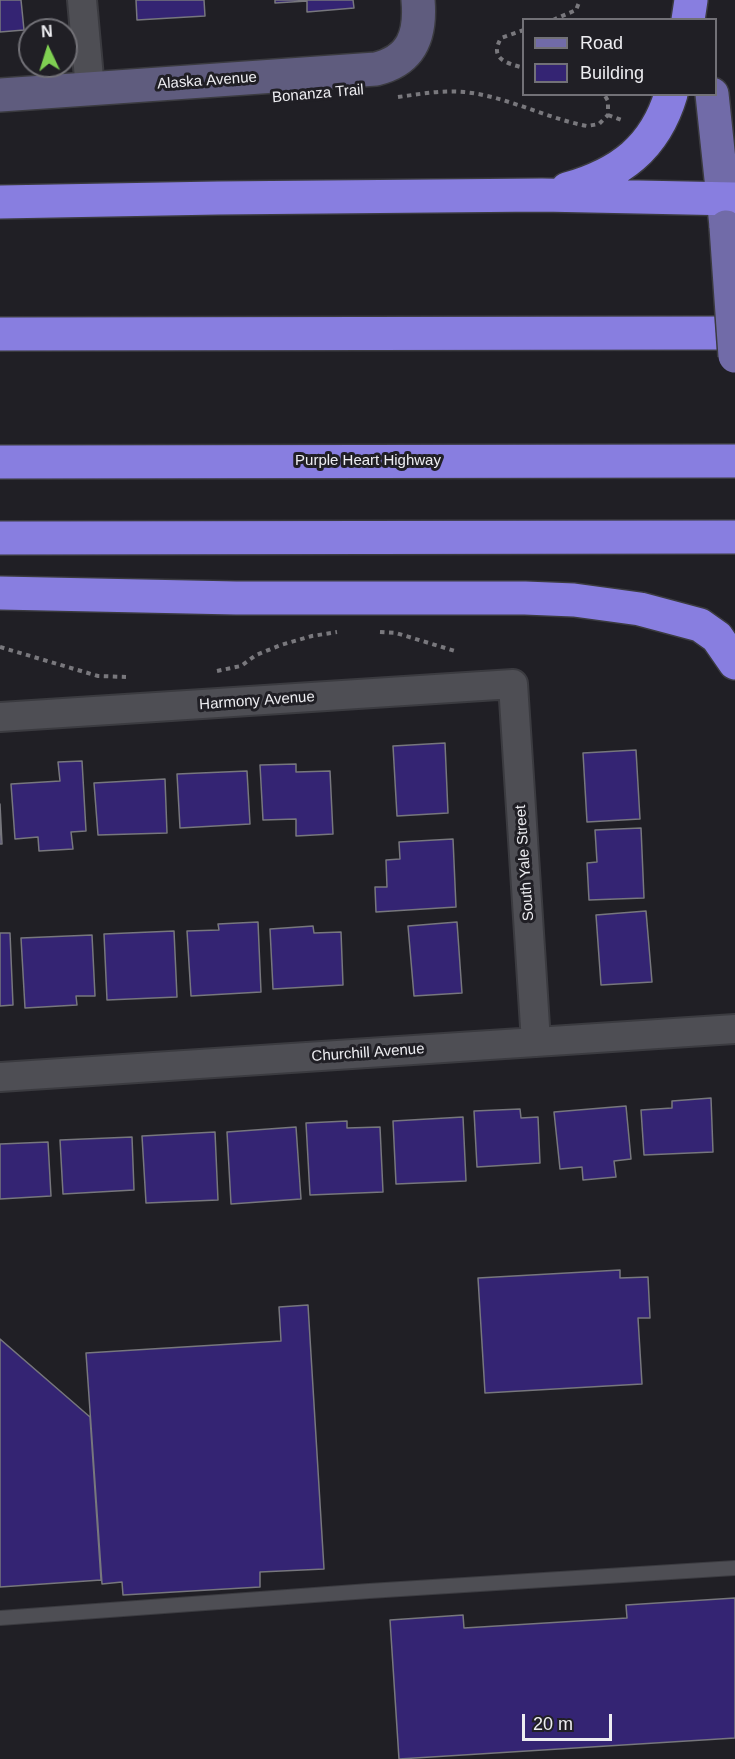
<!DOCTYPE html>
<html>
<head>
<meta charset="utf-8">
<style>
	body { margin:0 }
	#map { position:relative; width:735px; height:1759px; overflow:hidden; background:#201f25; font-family:Helvetica,sans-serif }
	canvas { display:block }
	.legend { position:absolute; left:522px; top:18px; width:195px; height:78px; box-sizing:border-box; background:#201f25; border:2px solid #727177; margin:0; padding:8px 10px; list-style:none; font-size:18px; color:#ededf1 }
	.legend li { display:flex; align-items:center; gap:12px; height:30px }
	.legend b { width:30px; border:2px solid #727177 }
	.north { position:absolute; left:18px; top:18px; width:60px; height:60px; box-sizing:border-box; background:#201f25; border:2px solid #727177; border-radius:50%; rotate:356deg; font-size:16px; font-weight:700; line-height:24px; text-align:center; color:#ededf1 }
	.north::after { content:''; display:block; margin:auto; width:21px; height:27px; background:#7fd052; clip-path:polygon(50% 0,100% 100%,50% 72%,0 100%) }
	.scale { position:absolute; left:522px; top:1714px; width:90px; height:27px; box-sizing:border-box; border:3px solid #ededf1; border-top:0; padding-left:8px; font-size:18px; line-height:21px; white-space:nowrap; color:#ededf1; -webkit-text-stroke:4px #201f25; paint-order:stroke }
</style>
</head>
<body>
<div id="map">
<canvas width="735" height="1759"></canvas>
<ul class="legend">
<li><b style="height:8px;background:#716ba8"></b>Road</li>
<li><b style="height:16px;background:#342473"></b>Building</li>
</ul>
<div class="north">N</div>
<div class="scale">20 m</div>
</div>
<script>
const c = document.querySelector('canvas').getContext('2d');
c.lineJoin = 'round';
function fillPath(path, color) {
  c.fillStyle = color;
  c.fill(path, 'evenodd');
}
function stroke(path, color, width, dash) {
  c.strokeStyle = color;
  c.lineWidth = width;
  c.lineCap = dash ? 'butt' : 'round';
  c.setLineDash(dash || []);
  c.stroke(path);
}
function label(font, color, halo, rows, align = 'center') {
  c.font = font + ' Helvetica,sans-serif';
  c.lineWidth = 6;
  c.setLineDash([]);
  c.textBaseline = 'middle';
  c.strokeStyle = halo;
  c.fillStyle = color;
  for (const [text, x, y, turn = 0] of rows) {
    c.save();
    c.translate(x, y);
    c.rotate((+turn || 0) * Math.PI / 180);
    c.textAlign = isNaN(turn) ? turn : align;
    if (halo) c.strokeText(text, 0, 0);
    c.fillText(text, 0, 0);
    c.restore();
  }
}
const building = new Path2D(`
	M0,0H21L24,30L0,32Z
	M136,0H204L205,16L137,20Z
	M275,0H353L354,8L307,12V1L275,3Z
	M445,743L448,813L397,816L393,746Z
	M636,750L640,819L587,822L583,753Z
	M82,761L86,831L71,832L73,849L39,851L38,837L15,839L11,784L60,781L58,762Z
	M296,764V772L330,771L333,834L296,836V819L263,820L260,765Z
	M247,771L250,824L180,828L177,774Z
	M165,779L167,833L98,835L94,783Z
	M0,804L2,844H0Z
	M641,828L644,898L589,900L587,863L597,862L595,830Z
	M453,839L456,907L376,912L375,887H387L386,860L400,859L399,842Z
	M646,911L652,982L601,985L596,915Z
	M258,922L261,992L191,996L187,931L219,930L218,924Z
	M457,922L462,993L414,996L408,926Z
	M313,926L314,933L341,932L343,985L273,989L270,929Z
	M174,931L177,997L107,1000L104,934Z
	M0,933H10L13,1005L0,1006Z
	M92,935L95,996H76L77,1005L25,1008L21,938Z
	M711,1098L713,1152L644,1155L641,1110L672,1108V1101Z
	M626,1106L631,1159L614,1161L616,1177L583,1180L582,1167L560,1169L554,1112Z
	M520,1109L521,1118L538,1117L540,1163L477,1167L474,1111Z
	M463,1117L466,1181L396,1184L393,1121Z
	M347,1121V1128L380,1127L383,1192L310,1195L306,1123Z
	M296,1127L301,1199L231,1204L227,1132Z
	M215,1132L218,1200L146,1203L142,1136Z
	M132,1137L134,1190L63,1194L60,1140Z
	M48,1142L51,1196L0,1199V1144Z
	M620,1270V1278L648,1277L650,1318H638L642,1384L485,1393L478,1278Z
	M308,1305L324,1569L260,1572V1587L123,1595L122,1582L102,1584L86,1353L281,1341L279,1307Z
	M0,1339L90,1417L101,1580L0,1587Z
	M735,1598V1738L399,1759L390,1620L463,1615L464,1628L627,1618L626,1605Z`);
const path = new Path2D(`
	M553,20L576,10L580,0
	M524,30L501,38C489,59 506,63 524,68
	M398,97C420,94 442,90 464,92C506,96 545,118 587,126L599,124L608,115V101L604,94
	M608,115L624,121
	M380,632L396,633L455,651
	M0,647L98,676L126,677
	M217,671L241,666L256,655L281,645L312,636L337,632`);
const lane = new Path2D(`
	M0,1618L369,1591L735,1568`);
const street = new Path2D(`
	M82,0L90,89
	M0,717L513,684L536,1042
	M0,1077L735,1029`);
const secondary = new Path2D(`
	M0,95L376,69C413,60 421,34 418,0`);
const primary = new Path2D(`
	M712,94L726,226`);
const highway = new Path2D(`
	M688,20L691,0
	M567,189C620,174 655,148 671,94
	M0,202L218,198L542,195L735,199
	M0,334L735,333
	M0,462L735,461
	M0,538L735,537
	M0,593L236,598H525L574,600L640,609L700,625L717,637L735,663`);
const primaryBridge = new Path2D(`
	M726,227L735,356`);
const streetNames = [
	["Alaska Avenue",207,81,-4],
	["Bonanza Trail",318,94,-5],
	["Purple Heart Highway",368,461],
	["Harmony Avenue",257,701,-4],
	["South Yale Street",525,863,-94],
	["Churchill Avenue",368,1053,-4]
];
fillPath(building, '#342473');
stroke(building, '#77777d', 1.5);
stroke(lane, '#3b3b40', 16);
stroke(street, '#3b3b40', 32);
stroke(secondary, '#3b3b40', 36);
stroke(primary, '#3b3b40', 36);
stroke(highway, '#3b3b40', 36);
stroke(path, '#79787d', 4, [4.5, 4.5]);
stroke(lane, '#4e4e54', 14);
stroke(street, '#4e4e54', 28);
stroke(secondary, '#5f5c7e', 33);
stroke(primary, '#716ba8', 33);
stroke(highway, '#887ee0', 33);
stroke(primaryBridge, '#3b3b40', 36, []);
stroke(primaryBridge, '#716ba8', 33);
label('15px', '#ededf1', '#201f25', streetNames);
</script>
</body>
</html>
